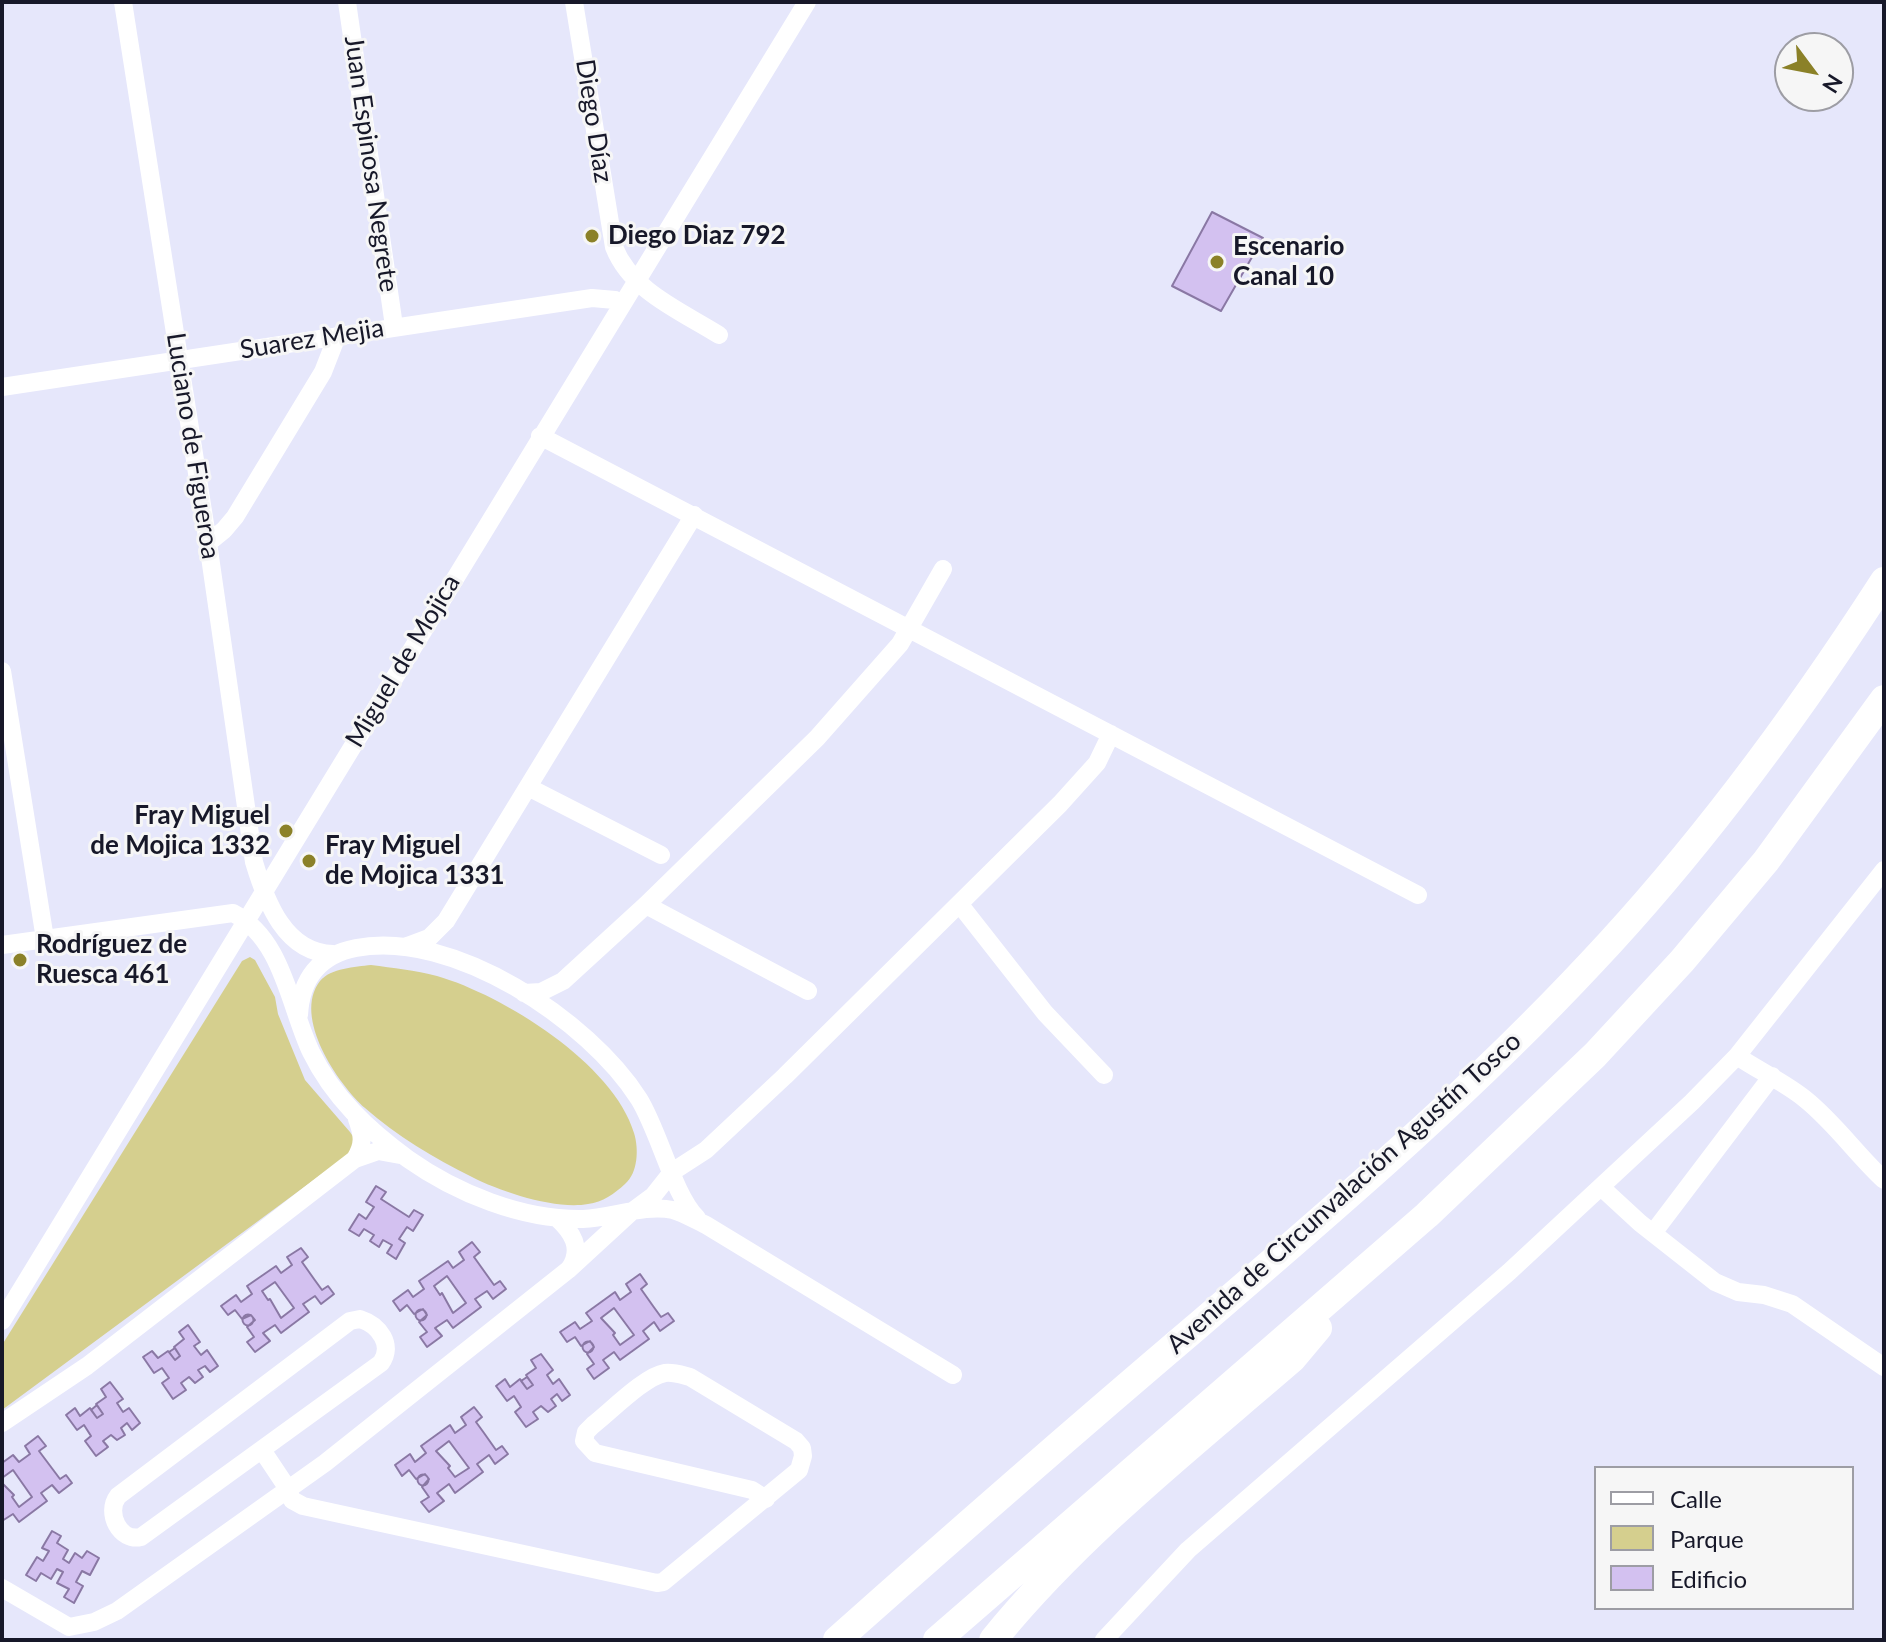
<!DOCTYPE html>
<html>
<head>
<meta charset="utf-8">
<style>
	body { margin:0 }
	#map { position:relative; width:1886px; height:1642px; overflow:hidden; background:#e6e7fb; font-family:Lato,sans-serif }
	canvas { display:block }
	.frame { position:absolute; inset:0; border:4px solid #171829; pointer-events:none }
	.legend { position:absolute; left:1594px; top:1466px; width:260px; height:144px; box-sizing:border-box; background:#f6f6f6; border:2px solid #9d9da4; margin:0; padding:10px 14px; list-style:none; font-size:24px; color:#171829 }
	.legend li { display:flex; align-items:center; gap:16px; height:40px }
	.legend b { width:40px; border:2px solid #9d9da4 }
	.north { position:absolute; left:1774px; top:32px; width:80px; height:80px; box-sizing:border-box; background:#f6f6f6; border:2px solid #9d9da4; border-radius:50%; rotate:122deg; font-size:22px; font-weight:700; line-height:32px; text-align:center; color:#171829 }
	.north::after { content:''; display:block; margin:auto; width:28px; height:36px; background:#8b8128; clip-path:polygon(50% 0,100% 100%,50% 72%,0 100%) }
</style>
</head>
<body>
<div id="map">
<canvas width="1886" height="1642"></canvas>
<div class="frame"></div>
<ul class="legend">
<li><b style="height:10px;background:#fff"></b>Calle</li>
<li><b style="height:22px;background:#d5cf8e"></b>Parque</li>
<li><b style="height:22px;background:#d3c1f0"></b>Edificio</li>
</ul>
<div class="north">N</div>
</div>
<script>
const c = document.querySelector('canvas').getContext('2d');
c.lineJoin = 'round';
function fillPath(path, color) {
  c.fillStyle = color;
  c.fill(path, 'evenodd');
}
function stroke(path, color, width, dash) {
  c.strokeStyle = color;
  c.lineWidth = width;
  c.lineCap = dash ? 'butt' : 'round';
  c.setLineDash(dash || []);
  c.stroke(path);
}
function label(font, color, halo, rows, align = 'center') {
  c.font = font + ' Lato,sans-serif';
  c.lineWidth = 6;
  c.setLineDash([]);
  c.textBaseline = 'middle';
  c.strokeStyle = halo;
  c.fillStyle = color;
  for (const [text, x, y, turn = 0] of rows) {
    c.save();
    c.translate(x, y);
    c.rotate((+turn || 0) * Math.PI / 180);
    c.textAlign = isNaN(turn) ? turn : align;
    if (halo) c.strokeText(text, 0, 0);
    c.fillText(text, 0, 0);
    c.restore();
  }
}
const green = new Path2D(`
	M250,957L255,960L275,997L278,1014L305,1080L350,1132L356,1141L353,1151L2,1410V1345L242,961Z
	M371,965C393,968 415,970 437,976C503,995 614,1064 634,1133C639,1149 638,1173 625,1184C614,1194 603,1202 588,1204C556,1210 501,1192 472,1177C434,1158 397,1136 365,1108C338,1084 292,1017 320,981C331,968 355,967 371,965Z`);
const building = new Path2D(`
	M1212,212L1263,238L1221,311L1172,286Z
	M376,1186L386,1192L381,1199L409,1217L414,1210L423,1215L413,1231L407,1227L399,1239L405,1243L396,1259L387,1253L392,1245L383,1240L379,1247L370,1241L374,1235L364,1229L359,1236L349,1230L359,1214L366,1219L374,1207L366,1202Z
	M472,1242L480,1252L474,1257L494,1285L500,1281L506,1289L493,1299L487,1291L475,1299L481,1307L453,1328L447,1320L435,1328L442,1336L427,1347L420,1337L427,1332L419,1322L427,1315L423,1309L414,1314L407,1305L400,1311L393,1301L408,1290L413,1297L424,1289L419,1281L448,1261L453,1268L464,1260L459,1252ZM447,1276L466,1303L453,1313L442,1293L440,1295L434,1286Z
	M301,1248L308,1257L302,1262L314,1279L322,1290L328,1286L334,1294L321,1304L315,1296L303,1304L309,1312L281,1333L275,1325L263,1333L270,1341L255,1352L247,1342L254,1337L247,1327L255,1320L251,1315L242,1319L235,1310L228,1315L221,1306L236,1295L241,1302L252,1294L247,1286L276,1266L281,1273L292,1265L287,1257ZM275,1282L294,1308L281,1318L270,1299L268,1300L262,1291Z
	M640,1274L647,1284L641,1289L653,1306L661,1317L668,1313L674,1321L660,1331L654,1322L643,1331L649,1339L620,1360L614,1352L603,1360L609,1368L594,1379L587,1369L594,1364L587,1354L594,1347L590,1341L581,1346L575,1337L567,1342L560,1332L575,1322L580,1329L592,1321L586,1313L615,1292L620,1300L631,1292L626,1284ZM614,1308L634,1335L620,1345L613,1335L615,1333L601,1318Z
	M415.5 1315a5.5 5.5 0 1 1 11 0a5.5 5.5 0 1 1-11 0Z
	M242.5 1320a5.5 5.5 0 1 1 11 0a5.5 5.5 0 1 1-11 0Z
	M188,1325L200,1342L194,1346L201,1355L207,1350L218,1366L210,1372L205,1366L198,1370L203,1377L195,1383L189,1377L181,1383L186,1390L173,1399L162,1383L169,1378L162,1368L154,1373L143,1357L152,1351L158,1358L168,1351L175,1360L180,1356L174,1347L184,1339L179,1332Z
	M582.5 1347a5.5 5.5 0 1 1 11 0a5.5 5.5 0 1 1-11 0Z
	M175,1348L180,1356L175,1360L169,1352Z
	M541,1354L553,1370L547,1375L553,1384L559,1379L570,1395L562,1401L557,1394L551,1399L556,1406L548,1412L541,1406L533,1412L538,1419L526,1427L515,1412L521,1407L514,1396L507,1401L496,1386L505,1379L510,1387L520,1379L527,1389L533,1385L526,1375L536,1368L531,1360Z
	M527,1377L533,1385L527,1389L521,1381Z
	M110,1382L123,1399L117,1403L123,1412L129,1408L140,1423L132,1430L127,1423L121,1428L125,1435L117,1440L111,1435L103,1441L108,1447L96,1456L85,1441L91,1436L84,1425L77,1430L66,1415L75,1408L80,1416L90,1408L97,1418L103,1414L96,1404L106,1397L101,1389Z
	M97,1405L103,1414L97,1418L91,1410Z
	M474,1407L482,1417L476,1422L484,1433L496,1450L502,1446L508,1454L495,1464L489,1455L477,1464L483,1472L455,1493L449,1484L437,1493L444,1501L429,1512L421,1502L429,1497L422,1487L429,1479L425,1474L416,1479L409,1470L402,1476L395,1465L410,1454L415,1462L426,1453L421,1446L450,1425L455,1433L466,1425L461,1417ZM449,1441L469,1468L455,1477L448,1468L450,1466L436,1451Z
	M38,1436L46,1446L39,1451L60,1479L66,1475L72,1483L59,1493L52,1485L41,1493L47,1501L19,1522L13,1514L2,1521V1483L14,1495L12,1497L19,1507L32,1497L13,1470L2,1478V1463L13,1455L19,1462L30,1454L25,1446Z
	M417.5 1480a5.5 5.5 0 1 1 11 0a5.5 5.5 0 1 1-11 0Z
	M52,1531L61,1536L57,1543L68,1550L63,1559L69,1563L75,1553L82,1558L87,1551L99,1558L90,1575L82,1571L76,1582L83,1586L74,1603L64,1597L69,1589L57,1583L63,1572L57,1569L51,1579L41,1573L36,1581L26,1575L37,1557L43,1561L49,1551L42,1548Z`);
const minor = new Path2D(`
	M123,2L208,543L254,862C266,902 285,953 333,954
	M347,2L394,326
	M574,2L614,247C631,291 681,311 719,335
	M2,387L592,298L615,300L622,304
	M540,436L1418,895
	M208,543L224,530L235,517L323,372L337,336
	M2,671L45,939
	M528,787L661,855
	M646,905L808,991
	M961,906L1045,1013L1104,1075
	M2,945L233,913C283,939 289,1005 311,1052C333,1097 368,1130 408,1159C456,1193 522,1220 583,1219C612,1218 644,1204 673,1210C684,1213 695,1220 706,1225L953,1375
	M405,947L429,938L446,921L694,515
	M524,993L541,992L563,981L646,905L817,738L900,644L943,569
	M299,1015C301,979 319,955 356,948C452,929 589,1020 639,1099C659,1131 674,1196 697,1218
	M1737,1056C1759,1071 1784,1082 1805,1099C1835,1123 1856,1154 1884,1180
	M357,1119C363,1135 364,1145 355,1159L378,1151L400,1155
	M1602,1188L1640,1223L1715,1282L1738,1292L1764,1295L1792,1304L1884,1367
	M557,1218C572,1232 583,1248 570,1268
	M1653,1233L1772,1076
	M360,1319C379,1325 394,1345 381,1363L141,1537C120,1542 105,1513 118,1496L350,1321Z
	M2,1321L807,2
	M2,1423L87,1366L355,1159
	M262,1450L288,1489L292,1500L303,1506L657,1583L663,1582L799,1470L803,1456L802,1448L796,1441L690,1377C682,1375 674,1372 665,1373C645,1376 610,1412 593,1425L586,1432L584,1441L595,1453L752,1490L766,1499
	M2,1588L69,1627L94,1622L117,1611L325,1463L568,1270L630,1213L653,1196L672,1172L706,1150L785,1076L1060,804L1097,763L1111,734
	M1104,1640L1188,1550L1509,1272L1692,1102L1737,1056L1884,870`);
const highway = new Path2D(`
	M837,1640C955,1535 1074,1431 1194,1329C1331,1211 1468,1095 1592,962C1702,845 1797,716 1884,581
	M937,1640L1427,1215L1595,1055L1682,961L1766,861L1884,699
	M993,1640C1079,1534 1189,1448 1292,1359L1318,1328`);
const markers = [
	[592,236,8,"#8b8128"],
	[1217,262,8,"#8b8128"],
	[286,831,8,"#8b8128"],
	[309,861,8,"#8b8128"],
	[20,960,8,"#8b8128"]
];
const streetNames = [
	["Diego Díaz",594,121,81],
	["Juan Espinosa Negrete",371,164,82],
	["Suarez Mejia",312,339,-9],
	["Luciano de Figueroa",193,446,81],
	["Miguel de Mojica",403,661,-59],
	["Avenida de Circunvalación Agustín Tosco",1344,1193,-42]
];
const poiNames = [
	["Diego Diaz 792",608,236],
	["Escenario",1233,247],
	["Canal 10",1233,277],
	["Fray Miguel",270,816,"right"],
	["de Mojica 1332",270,846,"right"],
	["Fray Miguel",325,846],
	["de Mojica 1331",325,876],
	["Rodríguez de",36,945],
	["Ruesca 461",36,975]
];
fillPath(green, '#d5cf8e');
fillPath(building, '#d3c1f0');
stroke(building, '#8a78a4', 2);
stroke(minor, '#fff', 18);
stroke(highway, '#fff', 28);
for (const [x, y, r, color] of markers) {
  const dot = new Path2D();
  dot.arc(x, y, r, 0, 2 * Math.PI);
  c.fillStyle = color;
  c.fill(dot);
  stroke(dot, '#f6f6f6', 3);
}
label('26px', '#171829', '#f6f6f6', streetNames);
label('bold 26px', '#171829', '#f6f6f6', poiNames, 'left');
</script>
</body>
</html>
